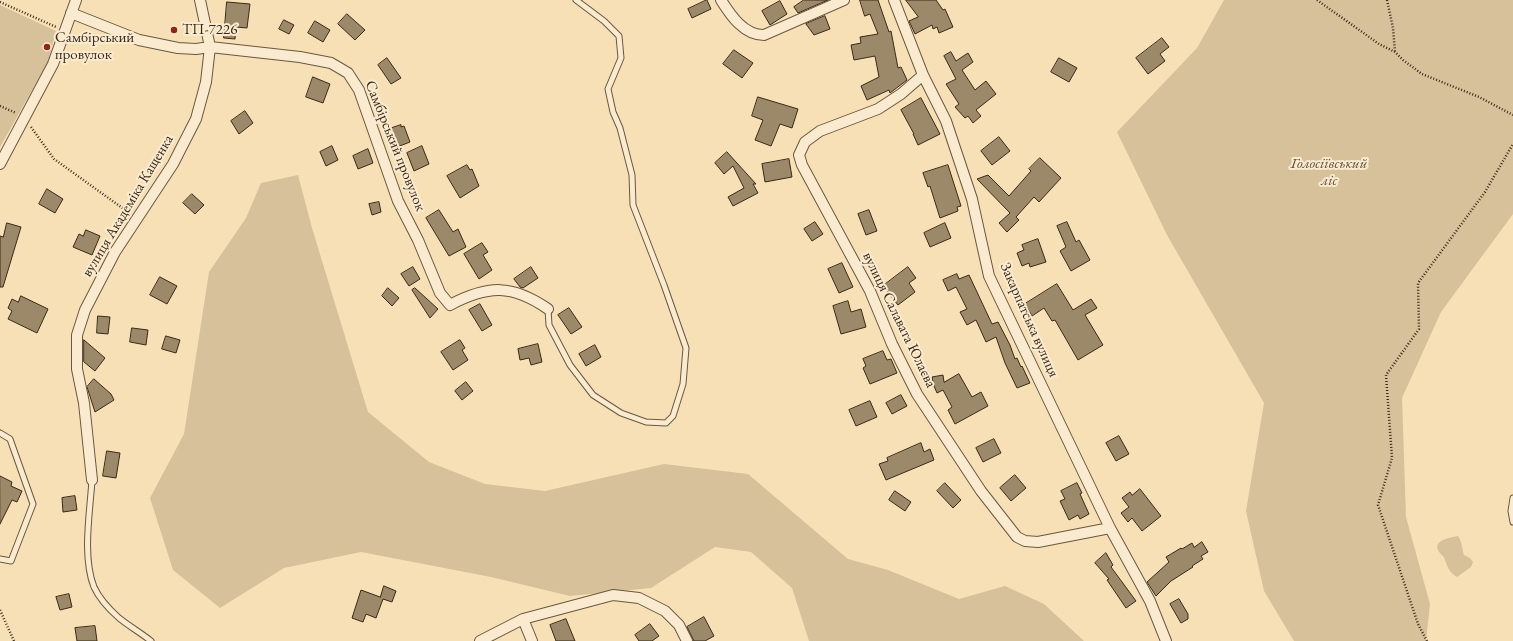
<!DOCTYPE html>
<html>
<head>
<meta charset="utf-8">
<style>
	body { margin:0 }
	canvas { display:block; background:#f7e0b6 }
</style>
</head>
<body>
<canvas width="1513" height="641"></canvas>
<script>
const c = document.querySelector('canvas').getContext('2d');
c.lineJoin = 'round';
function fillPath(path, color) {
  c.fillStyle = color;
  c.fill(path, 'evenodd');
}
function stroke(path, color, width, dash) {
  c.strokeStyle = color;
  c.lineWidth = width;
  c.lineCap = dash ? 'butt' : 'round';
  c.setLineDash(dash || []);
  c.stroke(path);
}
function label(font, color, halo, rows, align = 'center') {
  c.font = font + ' "EB Garamond",serif';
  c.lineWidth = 4;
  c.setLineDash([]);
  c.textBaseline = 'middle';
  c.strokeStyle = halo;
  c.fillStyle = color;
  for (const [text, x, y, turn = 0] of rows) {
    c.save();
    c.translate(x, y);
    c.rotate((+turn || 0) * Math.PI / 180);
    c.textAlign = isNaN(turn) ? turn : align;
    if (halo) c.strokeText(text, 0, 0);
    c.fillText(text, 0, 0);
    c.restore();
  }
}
const green = new Path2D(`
	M1224,0H1513V214L1441,312L1402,398L1406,517L1430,604L1426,641H1294L1264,591L1246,511L1264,403L1167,235L1117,132L1197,48Z
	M0,5L56,31L48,62L0,147Z
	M298,175L312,228L368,412L429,462L485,484L545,491L664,464L748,474L848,559L888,570L959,599L1005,586L1044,604L1084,641H809L792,588L751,552L715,547L651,588L570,596L491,577L361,552L284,568L220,608L173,570L150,498L184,434L209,272L246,218L261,183Z
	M1458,536C1462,542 1462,548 1464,555L1470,558L1473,562L1471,567L1457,577C1449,572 1448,568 1445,560C1444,556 1439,553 1438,550C1433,540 1452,537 1458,536Z`);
const building = new Path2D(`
	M707,0L711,9L692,18L688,9Z
	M804,0H828L798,13L794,7Z
	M860,0H878L889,32L891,31L898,68L901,67L907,80L890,93L889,90L867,100L861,86L879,77L875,56L854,60L851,45L861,43L860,37L878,34L870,14L865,16Z
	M906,0H936L943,10L945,9L953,27L939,33L937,27L933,29L932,25L915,34L909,21L918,17Z
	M780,1L787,14L770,25L762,11Z
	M227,2L250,4L247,28L236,27L235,39L224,38Z
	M347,14L365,30L355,40L338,24Z
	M825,16L830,29L814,35L806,24Z
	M284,20L294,25L289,34L279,29Z
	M315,21L330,30L323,42L308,33Z
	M1162,38L1169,47L1160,54L1165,61L1148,74L1136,58Z
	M734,50L753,63L742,78L723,64Z
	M951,52L956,61L968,53L973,62L962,70L975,90L986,81L996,94L976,110L981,116L973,123L968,116L965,118L955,107L959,104L946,84L956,79L944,56Z
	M387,58L401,78L391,84L378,65Z
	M1059,58L1077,68L1069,82L1051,72Z
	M313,77L330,84L323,103L306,97Z
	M758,97L798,109L792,128L780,124L771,146L755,140L763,120L752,116Z
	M921,98L940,134L918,145L913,134H914L901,110Z
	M245,111L253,123L239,134L231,121Z
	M401,125V127L404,126L410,142L392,149L386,130Z
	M999,137L1010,151L992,165L981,151Z
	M332,146L338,160L326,166L320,152Z
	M422,146L429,164L414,171L407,153Z
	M368,149L373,163L358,169L353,156Z
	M727,152L756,184H753L758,193L733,206L728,197L744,188L733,166L724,174L715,163Z
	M1040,158L1061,178L1039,202L1034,197L1016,217L1019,220L1007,232L999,223L1010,213L977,179L988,175L1009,196L1031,171L1029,169Z
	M789,159L792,177L765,182L762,164Z
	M467,165L470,170L472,169L479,186L460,198L447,176Z
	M948,165L961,206L957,207L958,211L940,218L930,186L928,187L923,173Z
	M47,189L63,199L55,213L39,204Z
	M192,194L204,205L195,214L183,203Z
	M379,202L381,212L372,215L369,204Z
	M439,210L453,232L458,229L466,247L449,256L426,218Z
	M869,210L877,231L866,235L858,214Z
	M815,222L823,234L812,241L804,229Z
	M1067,222L1076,242L1079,240L1090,260L1071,271L1060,251L1066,247L1057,226Z
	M7,223L21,227L3,287H0V236L3,237Z
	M945,223L951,238L930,247L924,233Z
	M86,230L100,236L92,255L73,247L79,234L83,236Z
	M1038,239L1046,262L1030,267L1029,263L1022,266L1017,253L1024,250L1022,245Z
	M482,243L488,252L483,255L492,270L479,279L464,254Z
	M842,263L853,287L839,293L828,269Z
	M413,267L420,279L409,286L401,274Z
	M531,267L538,278L523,288L520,287L514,279Z
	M908,267L916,278L909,283L915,292L898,305L883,286Z
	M957,274L959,279L969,275L992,324L998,322L1010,345L1015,359L1017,358L1021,367L1022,366L1030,383L1017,388L1005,363L996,337L986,342L976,320L967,325L960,312L967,309L956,287L948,291L943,280Z
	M160,277L177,286L167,304L150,295Z
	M1057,284L1073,310L1091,299L1097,308L1085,315L1103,345L1078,360L1055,320L1052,321L1044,308L1032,316L1025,304Z
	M388,288L399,298L392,306L382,296Z
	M415,288L438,309L430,318L412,290Z
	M21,296L48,309L37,333L8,319L12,311L8,308L12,299L18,302Z
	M848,301L851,312L861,309L866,327L841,334L833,306Z
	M480,304L492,325L482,331L469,310Z
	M569,308L582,327L571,334L558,315Z
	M98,316L110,317L108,334L97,333Z
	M132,328L148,330L146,345L130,342Z
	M166,336L180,340L176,353L162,349Z
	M84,340L105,358L95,371L84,362Z
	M460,340L465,348L462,350L468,360L453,370L441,352Z
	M538,344L542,362L531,365L529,358L520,360L518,349Z
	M595,345L601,357L586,366L579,354Z
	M883,351L887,360L891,359L897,373L870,384L863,368L866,366L863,359Z
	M959,374L972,397L981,392L988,406L955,424L948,410L952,407L943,390L937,393L934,386L932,377L943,375L944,382Z
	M94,379L111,394L114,400L95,412L87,387Z
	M466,382L473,391L462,400L455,391Z
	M901,395L907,406L892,414L886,403Z
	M870,401L877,417L856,426L849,410Z
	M1119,436L1129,454L1116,461L1106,443Z
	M994,439L1001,453L983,462L976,448Z
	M921,443L924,452L930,449L934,460L886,480L879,464L888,461L887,458Z
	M107,451L120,453L116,478L103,476Z
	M1015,475L1026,488L1011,501L1000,488Z
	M0,476L12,482L11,486L22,491L17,502L12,500L0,524Z
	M945,483L961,500L953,508L937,491Z
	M1077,483L1082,493L1080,494L1089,514L1080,519L1078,515L1069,520L1060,501L1065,499L1061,491Z
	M1140,489L1161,516L1142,531L1132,518L1128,522L1121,513L1129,507L1122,498L1130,492L1132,495Z
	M895,491L911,502L905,511L889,500Z
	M75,496L77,510L63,512L62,498Z
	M1202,542L1208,552L1201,556L1203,559L1192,566L1193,567L1171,581L1156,596L1147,582L1169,562L1166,557L1181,548L1182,549L1192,543L1194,547Z
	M1106,553L1113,565L1111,567L1136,601L1126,608L1107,580L1109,579L1095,563Z
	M384,586L396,591L392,602L383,599L376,618L366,614L363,622L352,618L361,590L380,597Z
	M69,594L72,607L60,610L56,597Z
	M1179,599L1188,614V619L1181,623L1170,604Z
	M704,617L714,636L705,641H694L687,627Z
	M566,619L575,641H556L550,625Z
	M650,624L659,636L652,641H639L635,635Z
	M95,626L97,641H77L75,628Z`);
const path = new Path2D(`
	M1317,0L1379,44L1395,52L1403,60L1422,74L1479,97L1513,115
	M1387,0L1393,28L1395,52
	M0,2L56,27
	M0,106L16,113
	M31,127L54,159L128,212
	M0,610L14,641
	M1427,641L1418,624L1378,505L1392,458L1386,375L1419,329L1418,283L1485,192L1513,144`);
const lane = new Path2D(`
	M548,309L549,325L570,365L593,395L621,413L646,422L666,423L673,416L683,384L686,348L664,285L633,205L632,175L620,128L613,112L608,89L621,58L619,36L604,21L576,0
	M0,433L10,439L33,504L11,561L0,559
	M92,480C90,512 82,557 94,587C99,598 110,610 119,618C129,626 141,633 151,641
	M1513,498L1511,511L1513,522`);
const street = new Path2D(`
	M721,0C731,16 744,35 764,35L844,0
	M894,0L923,75L946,121L972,199L989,276L1110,528L1150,601L1166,641
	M71,13L139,40L178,48L196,49L210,47L300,57L331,63L348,73L359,90L398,201L418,240L440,293L450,305C488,285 512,284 548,309
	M923,75L901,94L878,109L820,131L805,142L799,155L802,165L870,291L892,344L917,394L981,491L1017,537L1025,541L1038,542L1110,528
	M0,164L53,64L76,0
	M92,480L84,403L77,369V335L85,310L115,252L173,164L196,119L206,82L210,47L200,0
	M523,619L532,641
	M480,641L523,619L613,595L639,598L665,611L679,625L687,641`);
const markers = [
	[174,30,4,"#8f2418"],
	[47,47,4,"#8f2418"]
];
const poiNames = [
	["ТП-7226",182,30],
	["Самбірський",55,38],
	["провулок",55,55]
];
const streetNames = [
	["Самбірський провулок",395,146,68],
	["вулиця Академіка Кащенка",128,206,-59],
	["вулиця Салавата Юлаєва",899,320,64],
	["Закарпатська вулиця",1029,320,66]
];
const parkNames = [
	["Голосіївський",1329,164],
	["ліс",1329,181]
];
fillPath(green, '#d7c19b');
fillPath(building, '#9c896a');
stroke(building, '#392a17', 1);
stroke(lane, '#68583f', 7);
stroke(street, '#68583f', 12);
stroke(path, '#392a17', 2.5, [1, 2]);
stroke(lane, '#faebd0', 5);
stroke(street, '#faebd0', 10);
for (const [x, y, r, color] of markers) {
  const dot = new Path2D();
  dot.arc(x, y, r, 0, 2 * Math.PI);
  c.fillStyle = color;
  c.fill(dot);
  stroke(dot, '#faebd0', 1.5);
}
label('15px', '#392a17', '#faebd0', poiNames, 'left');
label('15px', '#392a17', '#faebd0', streetNames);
label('italic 15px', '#605038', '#faebd0', parkNames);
</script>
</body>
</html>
